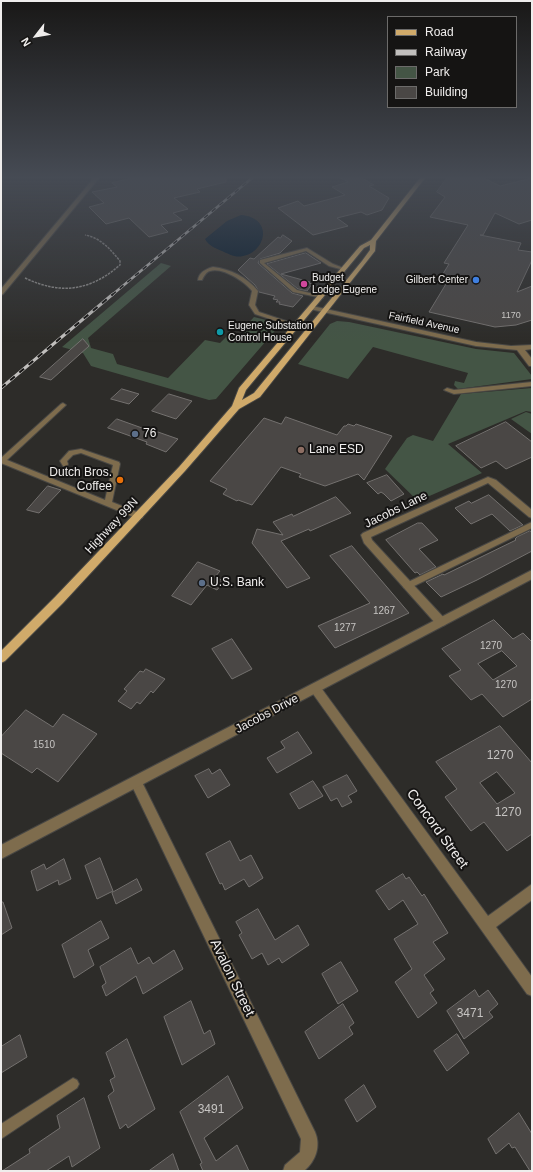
<!DOCTYPE html>
<html>
<head>
<meta charset="utf-8">
<style>
	body { margin:0 }
	#map { position:relative; width:533px; height:1172px; overflow:hidden; background:#2d2c29; font-family:Helvetica,sans-serif }
	canvas { display:block }
	.frame { position:absolute; inset:0; border:2px solid #efedec; pointer-events:none }
	.legend { position:absolute; left:387px; top:16px; width:130px; height:92px; box-sizing:border-box; background:#151413; border:1px solid #6c6b6a; margin:0; padding:5px 7px; list-style:none; font-size:12px; color:#efedec }
	.legend li { display:flex; align-items:center; gap:8px; height:20px }
	.legend b { width:20px; border:1px solid #6c6b6a }
	.north { position:absolute; left:16px; top:16px; width:40px; height:40px; -webkit-text-stroke:3px #151413; paint-order:stroke; rotate:239deg; font-size:11px; font-weight:700; line-height:16px; text-align:center; color:#efedec }
	.north::after { content:''; display:block; margin:auto; width:14px; height:18px; background:#efedec; clip-path:polygon(50% 0,100% 100%,50% 72%,0 100%) }
</style>
</head>
<body>
<div id="map">
<canvas width="533" height="1172"></canvas>
<div class="frame"></div>
<ul class="legend">
<li><b style="height:5px;background:#d0aa6a"></b>Road</li>
<li><b style="height:5px;background:#c1bfbd"></b>Railway</li>
<li><b style="height:11px;background:#445545"></b>Park</li>
<li><b style="height:11px;background:#4a4745"></b>Building</li>
</ul>
<div class="north">N</div>
</div>
<script>
const c = document.querySelector('canvas').getContext('2d');
c.lineJoin = 'round';
function fillPath(path, color) {
  c.fillStyle = color;
  c.fill(path, 'evenodd');
}
function stroke(path, color, width, dash) {
  c.strokeStyle = color;
  c.lineWidth = width;
  c.lineCap = dash ? 'butt' : 'round';
  c.setLineDash(dash || []);
  c.stroke(path);
}
function label(font, color, halo, rows, align = 'center') {
  c.font = font + ' Helvetica,sans-serif';
  c.lineWidth = 4;
  c.setLineDash([]);
  c.textBaseline = 'middle';
  c.strokeStyle = halo;
  c.fillStyle = color;
  for (const [text, x, y, turn = 0] of rows) {
    c.save();
    c.translate(x, y);
    c.rotate((+turn || 0) * Math.PI / 180);
    c.textAlign = isNaN(turn) ? turn : align;
    if (halo) c.strokeText(text, 0, 0);
    c.fillText(text, 0, 0);
    c.restore();
  }
}
const green = new Path2D(`
	M161,263L171,266L88,338L91,348L113,354L117,364L168,378L205,340L220,343L227,336L239,337L245,331L242,330L254,317L278,323L279,326L216,399L209,400L91,366L83,353L62,347Z
	M337,321L349,322L476,349L514,353L532,376V379L458,389L454,385L455,381L464,383L468,373L373,347L348,379L298,364L330,324Z
	M532,388V412L526,411L448,444L482,473L418,501L385,469L407,438L413,435L433,441L461,394Z
	M526,412L532,414V434L511,419Z`);
const water = new Path2D(`
	M241,215C274,218 266,252 243,256C235,258 229,254 222,251C215,248 209,246 205,239L227,221Z`);
const building = new Path2D(`
	M133,178H226V182L197,189L200,192L174,198L188,209L173,213L182,220L161,225L168,232L149,237L129,218L106,224L89,207L104,203L92,192L117,187L112,183Z
	M341,178H362L374,185L369,186L389,198L382,210L367,215L361,212L337,218L348,226L313,235L278,208L298,201L304,206L345,195L332,187L348,182Z
	M447,178H484L500,186L532,178V220L519,224L495,213L483,235H480L521,243L518,250L532,252V260L517,292L532,286V320L516,325L495,327L429,312L446,284L438,282L449,264L444,263L468,225L430,217L445,197L437,192Z
	M283,235L292,241L280,253L260,259L258,263L292,293L303,296L293,307L279,304L280,302H276L278,300L273,299L275,296L259,292L255,285L238,270L250,258L254,259L278,237L280,238Z
	M306,253L321,263L281,274L310,282L309,283L312,284L307,291L298,289L267,264Z
	M83,339L89,346L51,380L40,377Z
	M122,389L139,394L129,404L111,399Z
	M169,394L192,401L176,419L152,411Z
	M286,417L337,435L344,426H346L348,424L354,426L356,424L392,436L364,480L358,474L325,486L299,477L301,474L281,467L252,505L238,500L237,501L223,494L227,489L210,481L264,418L281,424Z
	M117,419L156,433L158,432L178,439L166,452L146,444L147,442L108,428Z
	M506,422L532,442V457L506,469L496,461L481,468L456,446Z
	M387,475L404,494L391,501L384,494L381,492L378,494L367,483Z
	M48,486L61,490L39,513L27,510Z
	M489,495L523,525L510,531L492,514L471,524L455,508L469,501L471,503Z
	M336,497L351,513L310,531L309,529L281,541L310,578L287,588L252,543L257,529L283,535L273,522L292,514L293,516Z
	M418,523H422L438,540L419,549L436,567L420,575L417,572L415,573L386,540Z
	M530,531L532,532V551L477,580L441,597L426,582L443,574L444,575L516,540L515,539L517,537Z
	M352,546L409,613L335,648L318,626L370,603L330,556Z
	M198,562L220,571L215,577L224,581L217,590L207,585L191,605L172,596Z
	M494,620L513,639L523,633L532,642V699L503,717L482,694L471,700L449,676L461,670L442,649ZM502,651L517,666L493,680L478,664Z
	M232,639L252,669L232,679L212,649Z
	M146,669L165,679L153,693L151,691L140,704L137,702L131,709L118,701L127,691L124,689L140,671L143,672Z
	M26,710L53,727L63,714L97,734L58,782L37,768L32,773L1,753V737Z
	M500,726L532,763V834L507,851L484,822L471,831L445,797L457,789L436,762ZM497,772L515,793L497,804L480,783Z
	M298,732L312,753L277,773L267,758L285,748L281,742Z
	M209,769L212,774L220,769L230,785L208,798L195,776Z
	M347,775L357,791L348,796L352,802L342,807L337,798L331,801L323,787Z
	M313,781L323,796L299,809L290,794Z
	M230,841L240,861L251,855L263,878L249,887L244,879L225,890L222,883L220,884L206,854Z
	M100,858L113,891L97,899L85,866Z
	M64,859L71,879L59,885L58,880L37,891L31,871L44,864L46,869Z
	M403,874L406,879L409,877L422,896L424,894L448,933L433,942L445,959L424,975L434,990L430,993L437,1003L418,1018L395,982L412,969L394,939L418,924L403,900L389,910L376,891Z
	M137,879L142,890L116,904L112,893Z
	M1,902H3L12,928L1,935Z
	M258,909L275,940L298,925L309,945L282,963L279,958L268,965L262,953L252,959L239,935L242,933L236,922Z
	M101,921L109,938L88,950L94,965L74,978L62,945Z
	M131,948L138,964L149,957L153,964L174,950L183,969L143,994L136,976L106,996L102,986L106,983L100,967Z
	M341,962L358,991L338,1004L322,974Z
	M475,990L479,997L488,990L498,1004L489,1012L493,1017L464,1039L447,1011Z
	M191,1001L204,1034L210,1030L215,1044L182,1065L164,1017Z
	M343,1004L354,1023L349,1027L353,1034L319,1059L305,1032Z
	M457,1034L469,1053L447,1071L434,1051Z
	M20,1035L27,1057L1,1073V1047Z
	M127,1039L155,1109L128,1128L126,1124L120,1129L108,1096L114,1091L110,1080L115,1077L106,1053Z
	M228,1076L243,1108L204,1138L216,1161L237,1145L249,1171H203L200,1164L202,1163L180,1112Z
	M364,1085L376,1107L357,1122L345,1100Z
	M84,1098L100,1148L72,1167L69,1156L46,1171H2L30,1153L29,1149L60,1128L57,1116Z
	M519,1113L532,1134V1171H530L515,1147L512,1148L509,1143L496,1154L488,1139Z
	M173,1154L179,1171H149Z`);
const path = new Path2D(`
	M25,278C61,295 90,291 120,265V261C110,249 101,238 85,235`);
const service = new Path2D(`
	M307,248L333,264L346,269L344,270L329,266L306,251L264,263L297,290L323,296V298L293,292L260,263V260Z
	M213,267C230,269 247,277 258,291L255,305L259,312L298,325V327H294L255,314L249,305L252,291C245,282 223,267 210,271C206,272 204,276 202,280H198C199,272 206,269 213,267Z
	M532,382V386L454,394L444,390L447,388L454,390Z
	M63,403L66,405L65,406L7,460L105,500L113,465L81,453L73,455L67,461L68,464L67,466H63L60,461L69,451L81,449L119,462L120,464L112,502L142,514L143,516L142,518H136L1,463V458L61,404Z
	M532,522V528L410,588H404L403,586L404,584Z
	M73,1078L77,1080L79,1084L77,1088L1,1139V1124Z`);
const minor = new Path2D(`
	M488,477L496,480L532,510V518L529,517L488,483L371,537L372,540L445,619L446,622L445,625L441,626L437,625L364,543L361,535L363,533Z
	M315,683L319,685L488,916L532,884V900L496,927L532,977V996L527,994L311,691L309,688L311,685Z
	M136,776L140,778L315,1132C321,1146 316,1161 304,1171H283L285,1165L300,1152L301,1139L132,786L130,782L132,778Z`);
const tertiary = new Path2D(`
	M94,178H99L3,294L1,295V289Z
	M312,306L476,342L511,346L532,345V349L525,350L532,359V366H529L517,350L476,346L310,309V307Z
	M532,570V579L1,859V845Z`);
const primary = new Path2D(`
	M420,178H425L376,241L375,251L260,397L239,409L185,471L63,603L5,661L1,663V651L55,597L179,467L232,406L239,388L360,246L371,240ZM370,245V250L362,261L254,393L242,400L246,390L364,248Z`);
const railFar1 = new Path2D(`
	M112,295L252,178`);
const rail = new Path2D(`
	M1,388L113,294`);
const markers = [
	[476,280,4,"#3f7fe0"],
	[304,284,4,"#d1479c"],
	[220,332,4,"#0f9aa8"],
	[135,434,4,"#5c6f8a"],
	[301,450,4,"#8d6e63"],
	[120,480,4,"#e8710a"],
	[202,583,4,"#5c6f8a"]
];
const farNumbernames = [
	["1170",511,316]
];
const farPoinames = [
	["Budget",312,278],
	["Lodge Eugene",312,290],
	["Gilbert Center",468,280,"right"],
	["Eugene Substation",228,326],
	["Control House",228,338]
];
const farStreetnames = [
	["Fairfield Avenue",424,323,12]
];
const numberNames = [
	["1267",384,611],
	["1277",345,628],
	["1270",491,646],
	["1270",506,685],
	["1510",44,745]
];
const poiNames = [
	["76",143,434],
	["Lane ESD",309,450],
	["Dutch Bros.",112,473,"right"],
	["Coffee",112,487,"right"],
	["U.S. Bank",210,583]
];
const streetNames = [
	["Jacobs Lane",396,510,-26],
	["Highway 99N",112,526,-47],
	["Jacobs Drive",267,714,-28]
];
const nearNumbernames = [
	["1270",500,756],
	["1270",508,813],
	["3471",470,1014],
	["3491",211,1110]
];
const nearStreetnames = [
	["Concord Street",437,829,54],
	["Avalon Street",232,978,64]
];
fillPath(green, '#445545');
fillPath(water, '#01182c');
fillPath(building, '#4a4745');
stroke(building, '#74716f', 1);
stroke(service, '#484744', 2);
stroke(minor, '#484744', 2);
stroke(tertiary, '#484744', 2);
stroke(primary, '#484744', 2);
stroke(path, '#8f8d8b', 1.5, [2.5, 1]);
fillPath(service, '#7e6c4d');
fillPath(minor, '#7e6c4d');
fillPath(tertiary, '#7e6c4d');
fillPath(primary, '#d0aa6a');
stroke(railFar1, '#c1bfbd', 2.5);
stroke(rail, '#c1bfbd', 3);
stroke(railFar1, '#151413', 1.5, [5]);
stroke(rail, '#151413', 2, [6]);
const sky = c.createLinearGradient(0, 0, 0, 342);
sky.addColorStop(0, '#191817');
sky.addColorStop(0.52, '#464b54');
sky.addColorStop(1, '#464b5400');
c.fillStyle = sky;
c.fillRect(0, 0, 533, 342);
for (const [x, y, r, color] of markers) {
  const dot = new Path2D();
  dot.arc(x, y, r, 0, 2 * Math.PI);
  c.fillStyle = color;
  c.fill(dot);
  stroke(dot, '#151413', 1.5);
}
label('9px', '#c6c4c2', null, farNumbernames);
label('10px', '#efedec', '#151413', farPoinames, 'left');
label('10px', '#efedec', '#151413', farStreetnames);
label('10px', '#c6c4c2', null, numberNames);
label('12px', '#efedec', '#151413', poiNames, 'left');
label('12px', '#efedec', '#151413', streetNames);
label('12px', '#c6c4c2', null, nearNumbernames);
label('14px', '#efedec', '#151413', nearStreetnames);
</script>
</body>
</html>
